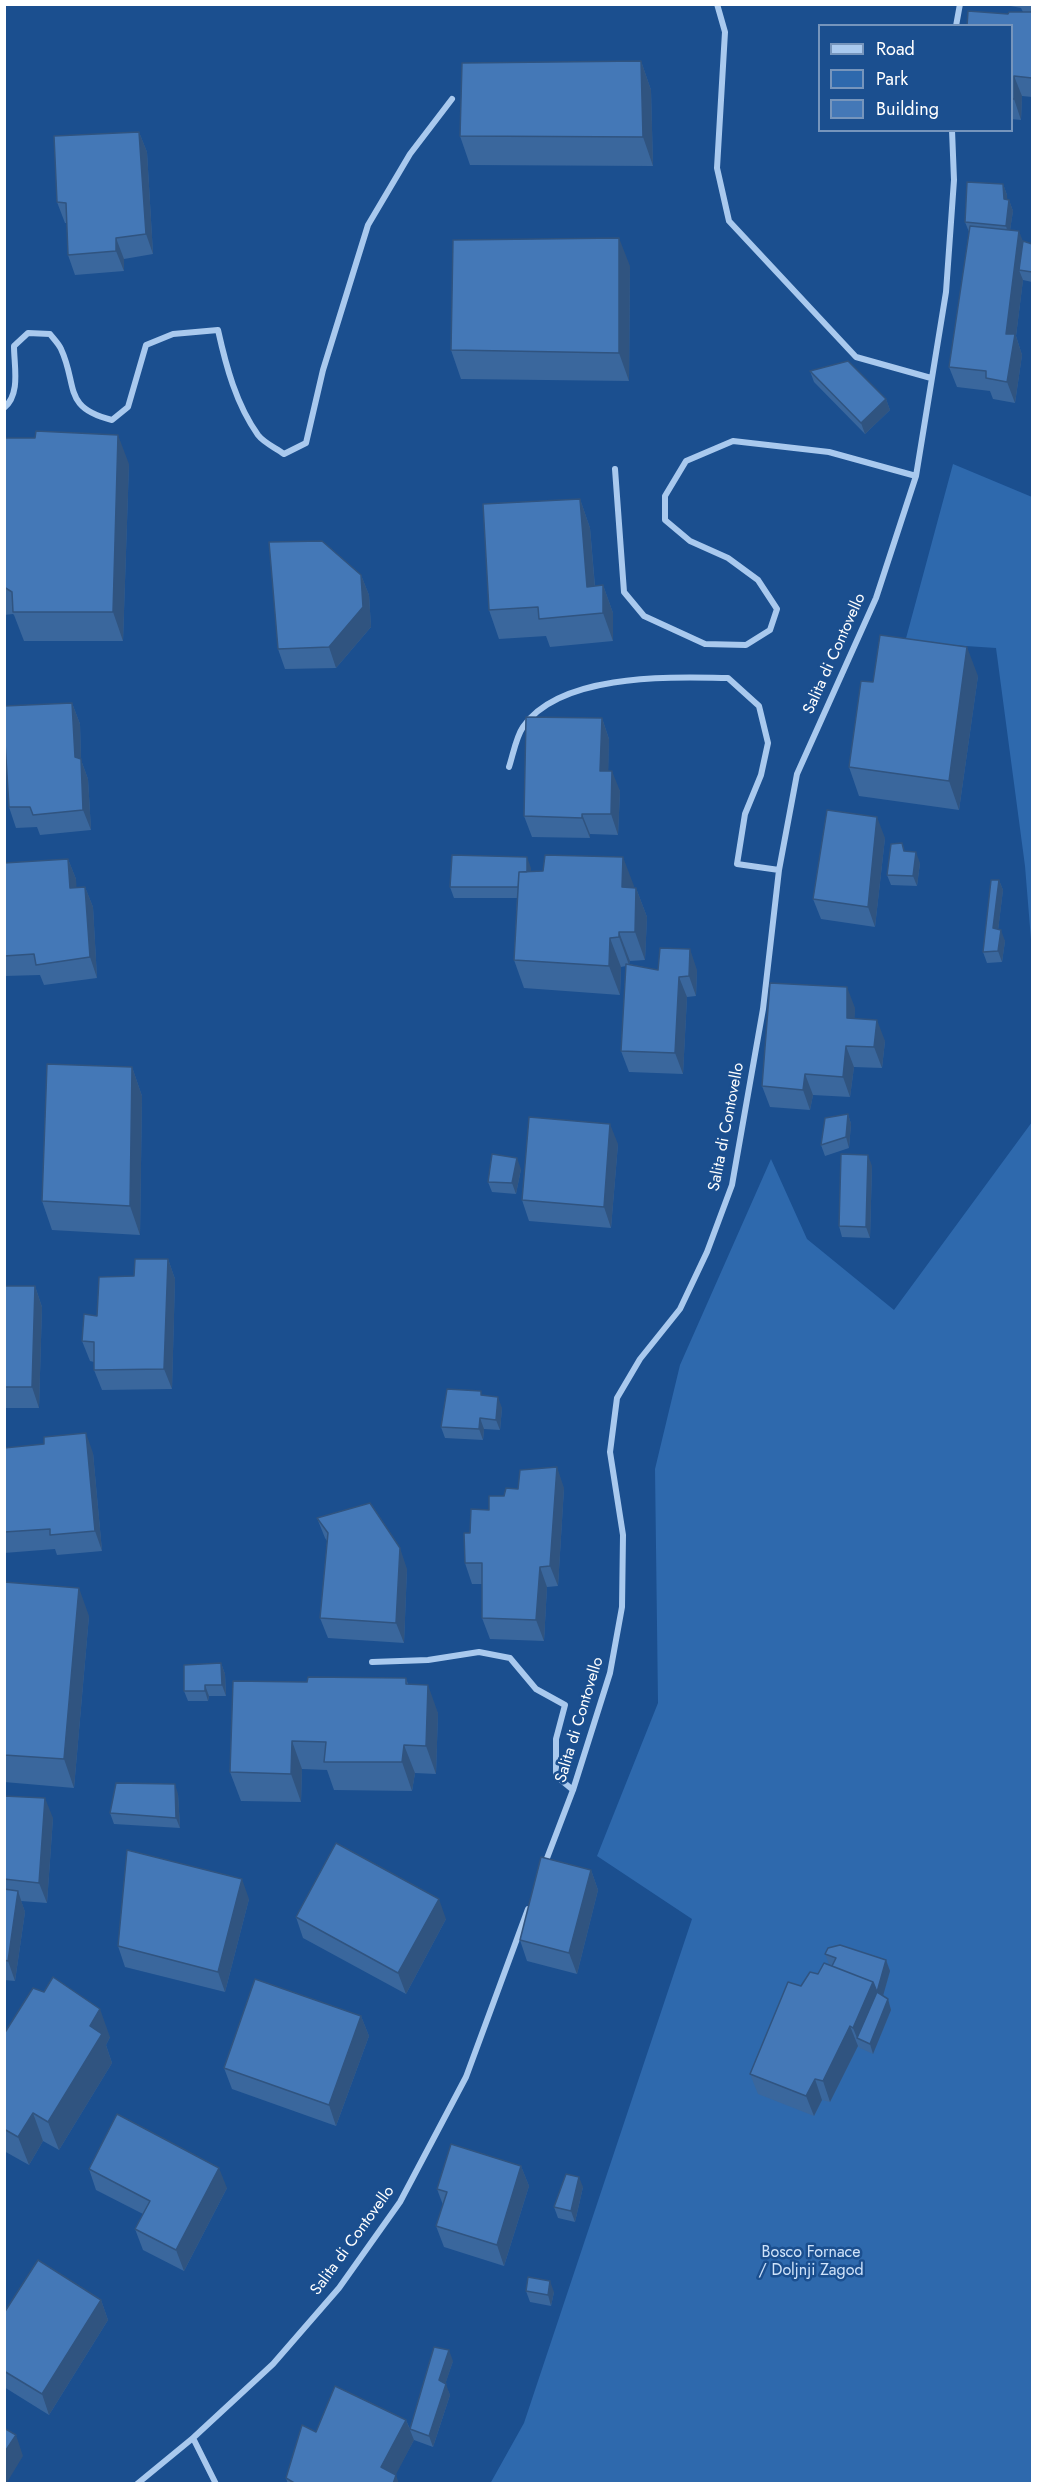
<!DOCTYPE html>
<html>
<head>
<meta charset="utf-8">
<style>
	body { margin:0 }
	#map { position:relative; width:1037px; height:2488px; overflow:hidden; background:#1b4f8f; font-family:Jost,sans-serif }
	canvas { display:block }
	.frame { position:absolute; inset:0; border:6px solid #fff; pointer-events:none }
	.legend { position:absolute; left:818px; top:24px; width:195px; height:108px; box-sizing:border-box; background:#1b4f8f; border:2px solid #7695bc; margin:0; padding:8px 10px; list-style:none; font-size:18px; color:#fff }
	.legend li { display:flex; align-items:center; gap:12px; height:30px }
	.legend b { width:30px; border:2px solid #7695bc }
</style>
</head>
<body>
<div id="map">
<canvas width="1037" height="2488"></canvas>
<div class="frame"></div>
<ul class="legend">
<li><b style="height:8px;background:#a9c9ee"></b>Road</li>
<li><b style="height:16px;background:#2e69ad"></b>Park</li>
<li><b style="height:16px;background:#4478b7"></b>Building</li>
</ul>
</div>
<script>
const c = document.querySelector('canvas').getContext('2d');
c.lineJoin = 'round';
function fillPath(path, color) {
  c.fillStyle = color;
  c.fill(path, 'evenodd');
}
function stroke(path, color, width, dash) {
  c.strokeStyle = color;
  c.lineWidth = width;
  c.lineCap = dash ? 'butt' : 'round';
  c.setLineDash(dash || []);
  c.stroke(path);
}
function label(font, color, halo, rows, align = 'center') {
  c.font = font + ' Jost,sans-serif';
  c.lineWidth = 5;
  c.setLineDash([]);
  c.textBaseline = 'middle';
  c.strokeStyle = halo;
  c.fillStyle = color;
  for (const [text, x, y, turn = 0] of rows) {
    c.save();
    c.translate(x, y);
    c.rotate((+turn || 0) * Math.PI / 180);
    c.textAlign = isNaN(turn) ? turn : align;
    if (halo) c.strokeText(text, 0, 0);
    c.fillText(text, 0, 0);
    c.restore();
  }
}
const green = new Path2D(`
	M953,464L1032,497V952L1025,866L996,648L905,642Z
	M1032,1122V2483L490,2484L524,2423L692,1919L597,1856L658,1703L655,1469L680,1365L771,1159L807,1239L894,1310Z`);
const minor = new Path2D(`
	M717,4L725,32L717,168L729,221L856,357L931,378
	M956,26L960,4
	M4,408C21,394 14,366 14,346L28,333L50,334C53,338 59,344 61,349C78,385 62,408 112,420L128,407L146,345L173,334L218,330C226,366 236,404 258,435C264,443 276,448 284,454L306,443L323,370L368,225L410,154L452,99
	M615,469L624,592L644,616L705,644L746,645L770,630L777,609L758,580L728,558L690,541L665,520V496L686,461L733,441L829,452L916,476
	M509,767C513,755 516,737 523,727C560,673 670,677 728,678L759,706L768,743L761,775L745,814L737,864L779,870
	M372,1662L428,1660L479,1652L510,1658L536,1689L565,1705L556,1739V1776L573,1790
	M544,1866L573,1790L610,1673L622,1607L623,1535L610,1452L617,1398L640,1359L680,1309L707,1252L732,1185L763,1009L779,870L797,774L876,598L916,476L946,292L954,180L952,130
	M193,2438L216,2484
	M137,2484L193,2438L273,2364L339,2288L400,2202L466,2077L528,1909`);
const wall = new Path2D(`
	M1000,4H1032V97L1022,96L1021,120L1011,119V26L1008,14L1023,12L1021,8Z
	M641,61L651,90L653,166L470,165L460,136Z
	M139,132L147,152L153,254L124,259V271L75,275L68,255L67,223H65L57,202Z
	M1003,184L1007,195V200H1009L1013,211L1010,230L1023,241L1032,244V282L1023,280L1016,336L1022,355L1015,403L993,399L990,391L957,387L949,367L969,232L965,222Z
	M630,266L629,381L461,379L451,350Z
	M810,371L886,399L890,410L865,434L814,382Z
	M4,438L129,464L123,641H24L14,615L13,614L4,615Z
	M580,499L590,528L595,586L603,585L613,613V641L550,647L546,636L499,639L489,610Z
	M361,575L369,595L371,627L336,668L285,669L278,649Z
	M978,676L959,810L859,796L849,767L873,682Z
	M72,703L80,724L81,760L88,779L91,830L40,835L37,827L16,828L9,807Z
	M602,718L609,739L608,771L620,791L618,835L590,834V838L532,837L524,816Z
	M885,838L875,927L821,919L813,899Z
	M905,851L920,863L917,886L891,885L887,875Z
	M68,859L76,879V887H85L93,907L97,978L44,985L40,975L5,976L4,863Z
	M531,868V872L634,886L633,888H636L647,917L645,960L630,961L629,964L658,970H697L696,996L687,997L683,1074L629,1072L621,1051L626,966L621,967L620,995L524,988L514,960L517,898H454L450,887Z
	M999,880L1003,890L998,930L1005,941L1002,962L987,963L983,952Z
	M855,1008L854,1019L885,1041L882,1068L854,1067L850,1097L813,1095L810,1110L770,1107L762,1086Z
	M132,1067L142,1096L140,1235L52,1230L42,1201Z
	M848,1114L851,1124L849,1148L825,1156L821,1145Z
	M618,1144L611,1228L529,1221L522,1200Z
	M872,1166L870,1238L842,1237L839,1226Z
	M521,1169L516,1194L492,1192L488,1182Z
	M168,1259L175,1279L172,1389L102,1390L94,1370V1362L90,1361L82,1341L97,1316L134,1276Z
	M4,1281L6,1286H35L42,1307L39,1408H4Z
	M483,1395L502,1408L500,1430L484,1429L483,1440L445,1438L441,1427Z
	M4,1448L93,1453L102,1551L57,1555L55,1549L4,1553Z
	M564,1488L558,1586L547,1587L544,1641L490,1639L482,1618V1584H472L465,1563L470,1533L504,1496Z
	M317,1518L407,1569L404,1643L328,1638L320,1618L327,1541L325,1538Z
	M4,1582L89,1616L74,1788L4,1782Z
	M221,1663L225,1674L226,1696H209L208,1701H188L184,1691Z
	M406,1678L408,1684L438,1713L436,1774L415,1773L412,1791L334,1790L327,1770L302,1769L301,1802L241,1801L230,1772L307,1682Z
	M178,1794L180,1828L114,1824L110,1813Z
	M4,1796L53,1818L47,1903L21,1901L25,1912L15,1981L4,1980Z
	M591,1870L598,1890L577,1974L527,1961L520,1940Z
	M249,1899L225,1992L125,1967L118,1946Z
	M296,1917L446,1919L406,1994L303,1938Z
	M825,1954L886,1960L890,1971L883,1996L888,1999L891,2010L873,2054L860,2048L858,2046L830,2102L822,2100L814,2116L758,2094L750,2074L801,1986L832,1966L829,1964Z
	M361,2016L369,2036L336,2126L232,2089L224,2068Z
	M4,2034L110,2037L106,2045L112,2063L59,2150L43,2141L29,2165L4,2151Z
	M521,2166L529,2186L504,2266L444,2247L436,2226L443,2205L437,2189Z
	M89,2169L227,2188L184,2271L143,2250L135,2229L143,2214L96,2190Z
	M583,2187L575,2222L558,2218L554,2207Z
	M526,2291L554,2292L551,2306L530,2302Z
	M101,2300L108,2320L49,2415L4,2387V2313Z
	M453,2361L445,2384L450,2395L433,2447L414,2440L395,2475L399,2484H288L286,2478L316,2432L406,2420L410,2429Z`);
const shadedWall = new Path2D(`
	M641,61L651,90L653,166L643,137Z
	M1014,76L1022,96L1021,120L1014,99Z
	M139,132L147,152L153,254L146,234Z
	M1003,184L1007,195L1008,208L1009,200L1013,211L1009,237L1006,226Z
	M1019,231L1027,252L1019,270L1023,280L1016,336L1022,355L1015,403L1007,382L1006,334Z
	M116,238L124,259V271L116,251Z
	M619,238L630,266L629,381L619,353Z
	M886,399L890,410L865,434L861,423Z
	M118,435L129,464L123,641L113,612Z
	M580,499L590,528L597,613L587,587Z
	M361,575L369,595L371,627L336,668L329,647Z
	M603,585L613,613V641L603,613Z
	M967,647L978,676L959,810L949,781Z
	M72,703L80,724L81,760L88,779L91,830L83,810L75,757Z
	M602,718L609,739L608,791L600,771Z
	M612,771L620,791L618,835L611,814Z
	M582,814L590,834V838L582,818Z
	M877,817L885,838L875,927L868,907Z
	M916,852L920,863L917,886L913,876Z
	M527,857L531,868V898L527,887Z
	M623,857L634,886L633,915L622,887Z
	M68,859L76,879L78,908L70,888Z
	M999,880L1003,890L997,939L993,928Z
	M85,887L93,907L97,978L90,957Z
	M636,888L647,917L645,960L635,932Z
	M1001,930L1005,941L1002,962L998,951Z
	M619,932L630,961L629,965L619,937Z
	M610,938L621,967L620,995L609,966Z
	M690,949L697,970L696,996L689,976Z
	M679,977L687,997L683,1074L675,1053Z
	M847,987L855,1008L854,1039L847,1018Z
	M877,1020L885,1041L882,1068L874,1047Z
	M846,1046L854,1067L850,1097L843,1077Z
	M132,1067L142,1096L140,1235L130,1206Z
	M805,1074L813,1095L810,1110L803,1090Z
	M848,1114L851,1124L849,1148L846,1137Z
	M610,1124L618,1144L611,1228L604,1207Z
	M868,1155L872,1166L870,1238L866,1227Z
	M517,1158L521,1169L516,1194L512,1183Z
	M168,1259L175,1279L172,1389L164,1369Z
	M35,1286L42,1307L39,1408L32,1387Z
	M498,1397L502,1408L500,1430L496,1420Z
	M480,1418L484,1429L483,1440L479,1429Z
	M86,1433L93,1453L102,1551L95,1531Z
	M557,1467L564,1488L558,1586L550,1566Z
	M400,1548L407,1569L404,1643L396,1623Z
	M540,1567L547,1587L544,1641L536,1620Z
	M79,1588L89,1616L74,1788L64,1759Z
	M221,1663L225,1674L226,1696L222,1685Z
	M205,1685L209,1696L208,1701L205,1691Z
	M428,1685L438,1713L436,1774L426,1746Z
	M292,1741L302,1769L301,1802L291,1774Z
	M404,1745L415,1773L412,1791L402,1762Z
	M175,1784L178,1794L180,1828L176,1818Z
	M45,1798L53,1818L47,1903L39,1883Z
	M591,1870L598,1890L577,1974L569,1953Z
	M242,1879L249,1899L225,1992L218,1972Z
	M18,1891L25,1912L15,1981L8,1961Z
	M439,1899L446,1919L406,1994L398,1973Z
	M886,1960L890,1971L881,2003L857,2038L853,2028L873,1982Z
	M888,1999L891,2010L873,2054L870,2044Z
	M100,2009L110,2037L106,2045L112,2063L59,2150L48,2122L90,2026Z
	M361,2016L369,2036L336,2126L329,2105Z
	M850,2026L858,2046L830,2102L823,2081Z
	M815,2079L822,2100L814,2116L806,2096Z
	M33,2113L43,2141L29,2165L18,2137Z
	M521,2166L529,2186L504,2266L497,2245Z
	M219,2168L227,2188L184,2271L176,2250Z
	M579,2177L583,2187L575,2222L571,2211Z
	M550,2281L554,2292L551,2306L548,2295Z
	M101,2300L108,2320L49,2415L42,2394Z
	M449,2350L453,2361L443,2391L439,2380Z
	M446,2384L450,2395L433,2447L429,2436Z
	M406,2420L414,2440L391,2484L381,2467Z
	M16,2435L23,2456L6,2484H4V2453Z
	M396,2475L399,2484H393Z`);
const building = new Path2D(`
	M968,11L1008,14L1009,12H1032V78L1014,76V99H1011V26H967Z
	M641,61L643,137L460,136L462,63Z
	M139,132L146,234L116,238V251L68,255L66,203L57,202L54,136Z
	M967,182L1003,184L1004,199L1009,200L1006,226L965,222Z
	M970,226L1019,231L1006,334H1015L1007,382L986,378V371L949,367Z
	M619,238V353L451,350L453,240Z
	M1023,241L1032,244V272L1019,270Z
	M848,361L886,399L861,423L810,371Z
	M36,431L118,435L113,612H13L12,592L4,587V438H35Z
	M580,499L587,587L603,585V613L539,619L538,607L489,610L483,504Z
	M322,541L361,575L363,607L329,647L278,649L269,542Z
	M880,635L967,647L949,781L849,767L861,681L873,682Z
	M72,703L75,757L81,759L83,810L33,815L30,807H9L4,726V706Z
	M526,717L602,718L600,771H612L611,814H582V818L524,816Z
	M827,810L877,817L868,907L813,899Z
	M902,843L904,851L916,852L913,876L887,875L891,844Z
	M452,855L527,857V872H519L518,887H450Z
	M545,855L623,857L622,887L636,888L635,932H619V937L610,938L609,966L514,960L519,872L543,871Z
	M68,859L70,888L85,887L90,957L36,965L34,954L4,956V863Z
	M991,880H999L993,928L1001,930L998,951L983,952Z
	M660,948L690,949L689,976L679,977L675,1053L621,1051L626,964L658,970Z
	M770,983L847,987V1018L877,1020L874,1047L846,1046L843,1077L805,1074L803,1090L762,1086Z
	M47,1064L132,1067L130,1206L42,1201Z
	M848,1114L846,1137L821,1145L825,1118Z
	M529,1117L610,1124L604,1207L522,1200Z
	M492,1154L517,1158L512,1183L488,1182Z
	M841,1154L868,1155L866,1227L839,1226Z
	M135,1259H168L164,1369L94,1370V1342L82,1341L84,1314L97,1316L99,1277L134,1276Z
	M4,1286H35L32,1387H4Z
	M447,1389L481,1391V1395L498,1397L496,1420L480,1418L479,1429L441,1427Z
	M86,1433L95,1531L50,1535V1529L4,1532V1448L44,1444V1437Z
	M557,1467L550,1566L540,1567L536,1620L482,1618V1563H465L464,1533H470L471,1509L489,1510V1496H504L506,1488L518,1489L520,1470Z
	M370,1503L400,1548L396,1623L320,1618L328,1533L317,1518Z
	M4,1582L79,1588L64,1759L4,1755Z
	M221,1663L222,1685H205V1691H184V1665Z
	M308,1677L406,1678V1684L428,1685L426,1746L404,1745L402,1762H324L326,1742L292,1741L291,1774L230,1772L233,1681L307,1682Z
	M116,1783L175,1784L176,1818L110,1813Z
	M4,1796L45,1798L39,1883L4,1879Z
	M336,1843L439,1899L398,1973L296,1917Z
	M127,1850L242,1879L218,1972L118,1946Z
	M541,1857L591,1870L569,1953L520,1940Z
	M4,1889L18,1891L8,1961L4,1960Z
	M840,1945L886,1960L877,1992L873,1982L832,1966L836,1958L825,1954L828,1948Z
	M824,1963L873,1982L853,2028L850,2026L823,2081L815,2079L806,2096L750,2074L788,1982L801,1986L810,1972L818,1974Z
	M53,1977L100,2009L90,2026L102,2034L48,2122L33,2113L18,2137L4,2129V2034L33,1988L44,1992Z
	M255,1979L361,2016L329,2105L224,2068Z
	M877,1992L888,1999L870,2044L857,2038Z
	M117,2114L219,2168L176,2250L135,2229L150,2201L89,2169Z
	M451,2144L521,2166L497,2245L436,2226L447,2192L437,2189Z
	M566,2174L579,2177L571,2211L554,2207Z
	M38,2260L101,2300L42,2394L4,2371V2313Z
	M528,2277L550,2281L548,2295L526,2291Z
	M434,2347L449,2350L439,2380L446,2384L429,2436L410,2429Z
	M335,2386L406,2420L381,2467L396,2475L393,2484H296L286,2478L302,2425L316,2432Z
	M4,2428L16,2435L4,2453Z`);
const streetNames = [
	["Salita di Contovello",835,654,-66],
	["Salita di Contovello",727,1127,-79],
	["Salita di Contovello",580,1720,-73],
	["Salita di Contovello",353,2241,-54]
];
const parkNames = [
	["Bosco Fornace",811,2253],
	["/ Doljnji Zagod",811,2271]
];
fillPath(green, '#2e69ad');
stroke(minor, '#a9c9ee', 6);
fillPath(wall, '#3a679d');
fillPath(shadedWall, '#305480');
fillPath(building, '#4478b7');
stroke(building, '#305480', 1.5);
label('16px', '#fff', '#1b4f8f', streetNames);
label('16px', '#cfe3fa', '#1b4f8f', parkNames);
</script>
</body>
</html>
